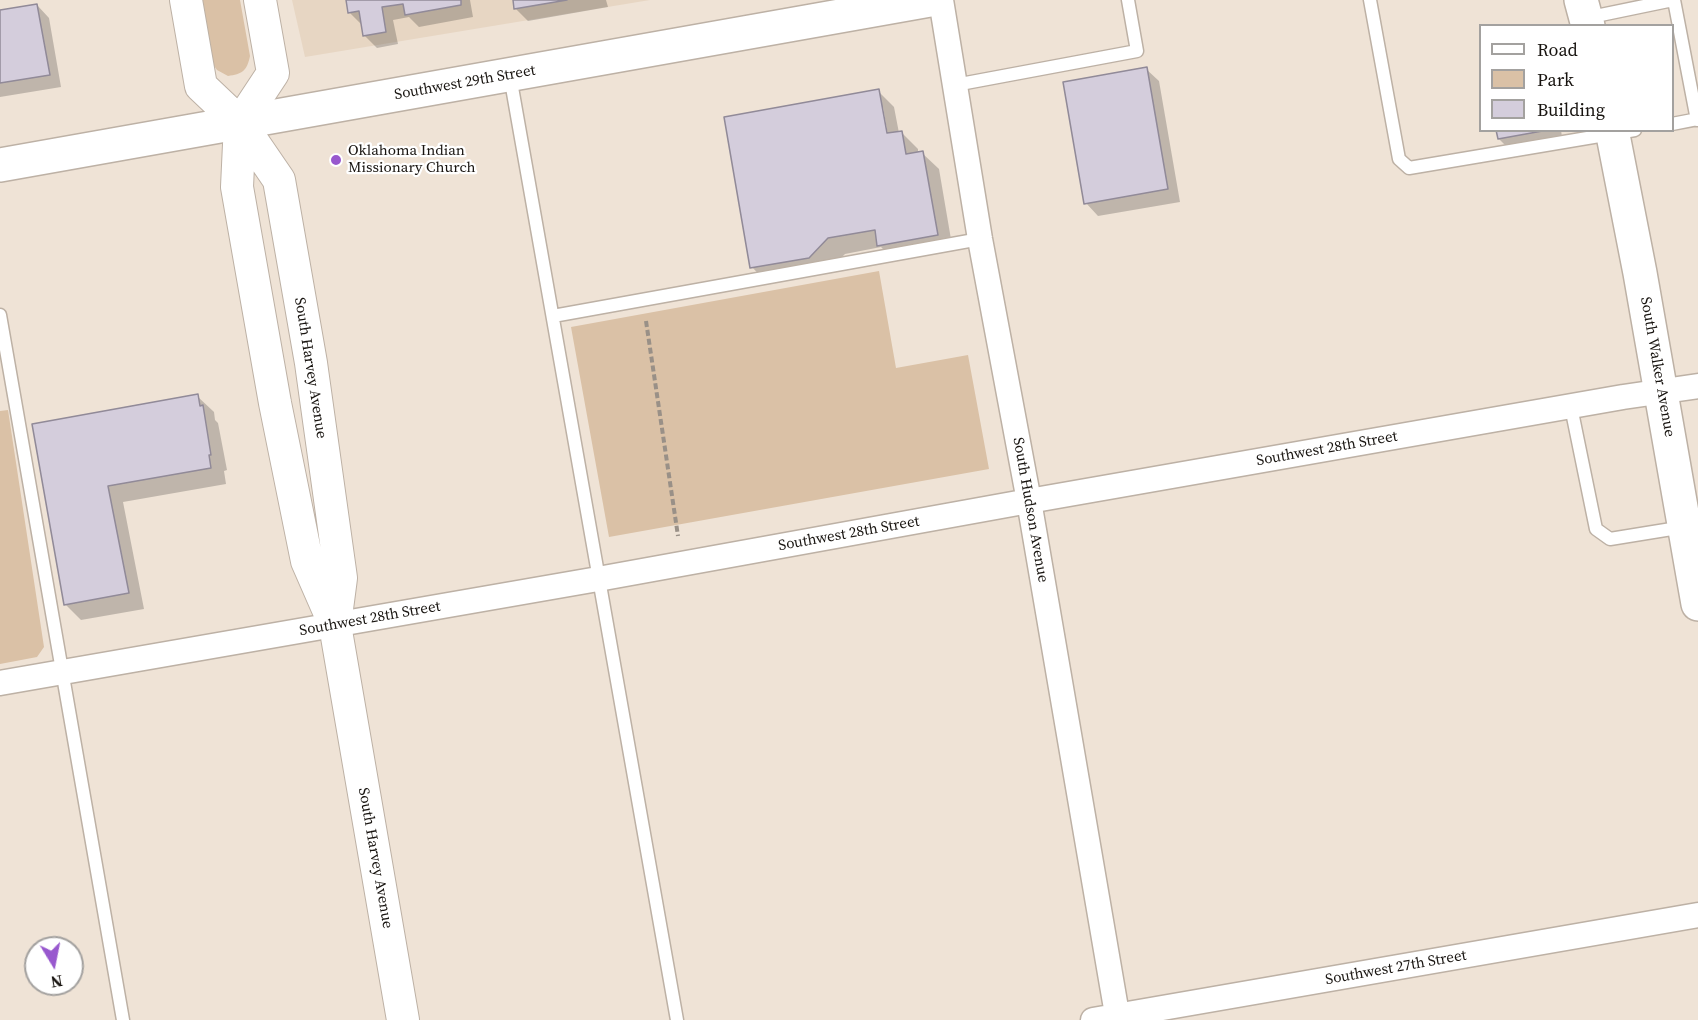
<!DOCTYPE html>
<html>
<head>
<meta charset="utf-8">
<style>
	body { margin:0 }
	#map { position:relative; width:1698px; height:1020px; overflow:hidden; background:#efe3d6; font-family:"Source Serif 4",serif }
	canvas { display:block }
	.legend { position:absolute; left:1479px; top:24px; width:195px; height:108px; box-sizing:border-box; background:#fff; border:2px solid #a3a19f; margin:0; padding:8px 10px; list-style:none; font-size:18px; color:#181410 }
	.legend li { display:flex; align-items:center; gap:12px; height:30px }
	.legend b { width:30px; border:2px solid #a3a19f }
	.north { position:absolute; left:24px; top:936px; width:60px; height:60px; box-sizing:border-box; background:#fff; border:2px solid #a3a19f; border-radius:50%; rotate:170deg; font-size:16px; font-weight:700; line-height:24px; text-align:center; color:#181410 }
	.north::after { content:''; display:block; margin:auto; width:21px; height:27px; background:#9858ce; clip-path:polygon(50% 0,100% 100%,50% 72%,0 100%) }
</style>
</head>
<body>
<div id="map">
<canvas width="1698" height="1020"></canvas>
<ul class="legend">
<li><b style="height:8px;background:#fff"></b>Road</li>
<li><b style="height:16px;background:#dac1a6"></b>Park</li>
<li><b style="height:16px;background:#d4cddc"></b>Building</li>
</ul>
<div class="north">N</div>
</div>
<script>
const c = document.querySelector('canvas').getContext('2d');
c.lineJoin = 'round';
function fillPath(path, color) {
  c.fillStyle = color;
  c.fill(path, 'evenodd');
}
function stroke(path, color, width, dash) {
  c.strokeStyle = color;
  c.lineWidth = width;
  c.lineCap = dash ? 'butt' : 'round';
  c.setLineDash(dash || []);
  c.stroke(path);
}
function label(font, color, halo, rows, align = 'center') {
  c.font = font + ' "Source Serif 4",serif';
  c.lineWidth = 4.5;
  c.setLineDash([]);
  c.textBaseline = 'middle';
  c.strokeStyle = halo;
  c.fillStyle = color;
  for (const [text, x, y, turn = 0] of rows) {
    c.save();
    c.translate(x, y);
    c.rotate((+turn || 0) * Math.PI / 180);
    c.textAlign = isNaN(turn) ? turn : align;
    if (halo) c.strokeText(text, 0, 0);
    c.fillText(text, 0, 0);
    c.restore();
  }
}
const built = new Path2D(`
	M292,0H650L305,57Z`);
const green = new Path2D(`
	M201,0H240L250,56C247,71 242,74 228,76L217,70L212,63Z
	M879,271L896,368L968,355L989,469L609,537L571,327Z
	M8,410L44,647L37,657L0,664V411Z`);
const shadow = new Path2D(`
	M347,0H470L473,17L419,27L409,17L393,20L398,44L377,48L364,35L363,26L350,13Z
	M514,0H606L608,7L528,21L516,9Z
	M37,5L49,18L61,87L0,97V12Z
	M1146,69L1159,81L1180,202L1098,216L1086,203Z
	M878,91L894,107L899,133L901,132L918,149V154L922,153L939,169L953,251L895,261L881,247L845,254L825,274L768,284L752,267ZM880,107H883L889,141H886Z
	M1498,130H1561L1562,137L1507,147L1499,139Z
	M197,396L214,412L215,420L218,423L227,470L224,471L226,484L123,502L144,609L81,620L65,604L34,425Z`);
const building = new Path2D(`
	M346,0H461V5L405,15L403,4L382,7L386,32L363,36L359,11L348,13Z
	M513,0H567L514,9Z
	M37,4L50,75L0,83V10Z
	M1147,67L1168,189L1084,204L1063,82Z
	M879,89L887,133L902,131L906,154L923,151L938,235L877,246L875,230L828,238L809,258L750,268L724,117Z
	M1496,130H1548L1498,139Z
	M198,394L200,406L203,405L211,455H209L211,468L108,486L129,593L64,605L32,424Z`);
const path = new Path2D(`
	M646,321L678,536`);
const service = new Path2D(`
	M1370,0L1399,159L1409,168L1635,130
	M1674,0L1697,120
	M1586,18L1673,0
	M510,76L677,1020
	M955,85L1137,51L1128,0
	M1672,124L1698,119
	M0,315L123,1020
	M553,316L980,239
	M1571,407L1596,529L1610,539L1684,527`);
const minor = new Path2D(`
	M941,0L980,239L1029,501L1118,1020
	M0,683L598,579L1029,501L1623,397L1698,386
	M1093,1020L1698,915`);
const tertiary = new Path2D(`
	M186,0L201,86L240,123L279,180L311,363L341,578L335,624
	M260,0L273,73L240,123L237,187L275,403L307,561L335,625L403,1020`);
const secondary = new Path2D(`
	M1581,0L1588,26
	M1612,130L1640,273L1698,604
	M0,165L930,0`);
const markers = [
	[336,160,6,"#9858ce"]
];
const streetNames = [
	["Southwest 29th Street",465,83,-10],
	["South Walker Avenue",1657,367,80],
	["South Harvey Avenue",310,368,81],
	["Southwest 28th Street",1327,449,-10],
	["South Hudson Avenue",1030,510,80],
	["Southwest 28th Street",849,534,-10],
	["Southwest 28th Street",370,619,-10],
	["South Harvey Avenue",375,858,80],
	["Southwest 27th Street",1396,968,-10]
];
const poiNames = [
	["Oklahoma Indian",348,151],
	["Missionary Church",348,168]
];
fillPath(built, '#e7d6c3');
fillPath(green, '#dac1a6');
fillPath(shadow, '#0003');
fillPath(building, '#d4cddc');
stroke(building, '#918a98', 1.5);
stroke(service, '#bdb1a5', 15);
stroke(minor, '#bdb1a5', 27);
stroke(tertiary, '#bdb1a5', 34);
stroke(secondary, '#bdb1a5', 36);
stroke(path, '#999087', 4, [6, 3]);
stroke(service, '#fff', 12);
stroke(minor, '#fff', 24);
stroke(tertiary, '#fff', 32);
stroke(secondary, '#fff', 33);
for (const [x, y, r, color] of markers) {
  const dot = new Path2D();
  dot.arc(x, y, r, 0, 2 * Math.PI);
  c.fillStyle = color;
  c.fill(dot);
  stroke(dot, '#fff', 2);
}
label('15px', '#181410', '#fff', streetNames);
label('15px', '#181410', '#fff', poiNames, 'left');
</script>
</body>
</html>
